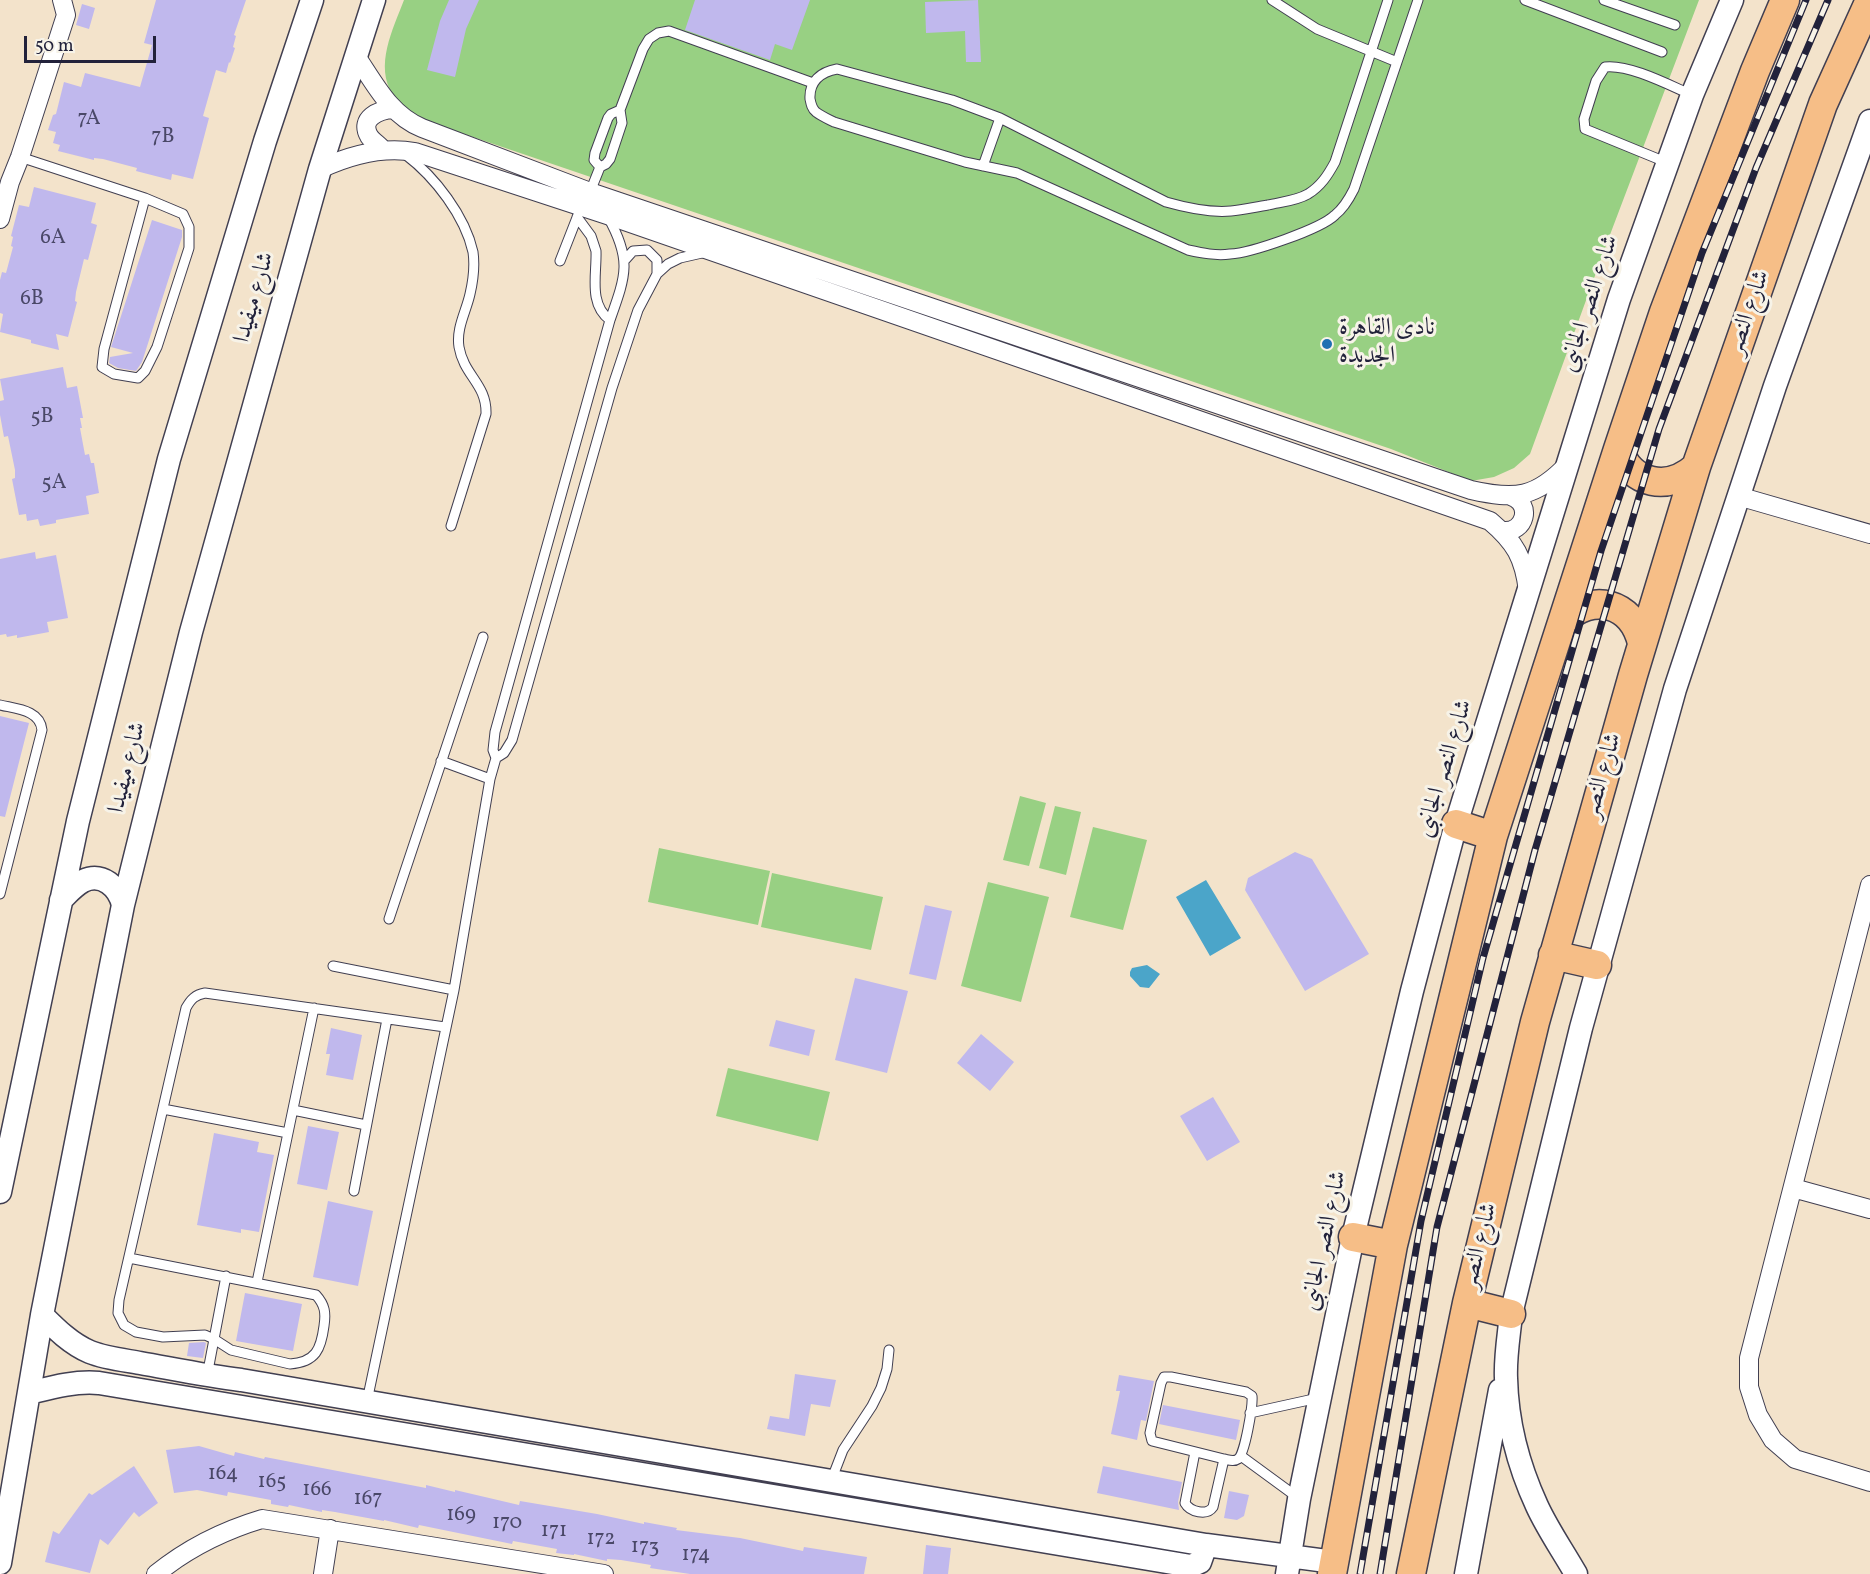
<!DOCTYPE html>
<html>
<head>
<meta charset="utf-8">
<style>
	body { margin:0 }
	#map { position:relative; width:1870px; height:1574px; overflow:hidden; background:#f3e3cb; font-family:Vollkorn,serif }
	canvas { display:block }
	.scale { position:absolute; left:24px; top:36px; width:132px; height:27px; box-sizing:border-box; border:3px solid #22223b; border-top:0; padding-left:8px; font-size:18px; line-height:21px; white-space:nowrap; color:#22223b; -webkit-text-stroke:4px #f7f3e8; paint-order:stroke }
</style>
</head>
<body>
<div id="map">
<canvas width="1870" height="1574"></canvas>
<div class="scale">50 m</div>
</div>
<script>
const c = document.querySelector('canvas').getContext('2d');
c.lineJoin = 'round';
function fillPath(path, color) {
  c.fillStyle = color;
  c.fill(path, 'evenodd');
}
function stroke(path, color, width, dash) {
  c.strokeStyle = color;
  c.lineWidth = width;
  c.lineCap = dash ? 'butt' : 'round';
  c.setLineDash(dash || []);
  c.stroke(path);
}
function label(font, color, halo, rows, align = 'center') {
  c.font = font + ' Vollkorn,Amiri,serif';
  c.lineWidth = 6;
  c.setLineDash([]);
  c.textBaseline = 'middle';
  c.strokeStyle = halo;
  c.fillStyle = color;
  for (const [text, x, y, turn = 0] of rows) {
    c.save();
    c.translate(x, y);
    c.rotate((+turn || 0) * Math.PI / 180);
    c.textAlign = isNaN(turn) ? turn : align;
    if (halo) c.strokeText(text, 0, 0);
    c.fillText(text, 0, 0);
    c.restore();
  }
}
const green = new Path2D(`
	M404,0H1699L1608,240L1530,454L1514,468L1494,477L1471,481L1391,449L417,118C409,111 398,104 393,95C374,66 393,29 404,0Z
	M1020,796L1046,803L1029,866L1003,860Z
	M1055,806L1081,812L1066,875L1039,868Z
	M1093,827L1147,840L1123,930L1070,917Z
	M659,848L770,871L758,925L648,902Z
	M772,873L883,897L871,950L761,927Z
	M988,882L1049,897L1021,1002L961,986Z
	M728,1068L830,1092L818,1141L716,1116Z`);
const water = new Path2D(`
	M1206,880L1241,938L1210,956L1176,897Z
	M1147,965L1160,974L1149,988L1140,987L1130,976V972L1132,968Z`);
const building = new Path2D(`
	M156,0H246L234,35L236,36L233,47L235,48L230,63L229,62L226,73L216,70L203,116L209,118L193,179L172,174L171,180L136,171L137,168L103,159L94,158V160L58,151L60,145L53,143L56,132L48,130L53,115L56,114L64,82L81,87L85,73L140,87L152,45L144,43Z
	M449,0H479L466,29L455,77L427,70L440,21Z
	M695,0H810L792,50L775,44L770,60L685,30Z
	M978,0L981,62H966L965,31L926,33L925,2Z
	M82,4L95,8L89,29L76,25Z
	M34,187L96,203L91,223L97,225L88,260L84,259L76,292L75,301L77,302L68,337L56,334L59,350L31,343V340L0,332L3,314L0,313V280L2,272L6,273L13,247L11,246L13,237L11,236L19,205L29,207Z
	M152,220L182,230V237L142,362L136,371L118,368L109,363L110,357L133,353L111,347Z
	M63,367L67,388L77,386L83,418H80L82,428H80L85,455L89,454L91,463H94L99,493L86,496L89,514L56,520V523L40,526L38,519L27,521L26,514L19,515L12,479L15,478V470L8,436L4,437L0,415V401L4,400L0,379Z
	M35,552L36,559L56,555L68,618L47,622L49,632L17,638V635L7,637L6,634L0,635V559Z
	M0,716L29,723L5,817L0,816Z
	M1295,852L1312,859L1369,954L1305,991L1245,890L1248,878Z
	M925,905L952,911L936,980L909,974Z
	M855,978L908,991L887,1073L835,1060Z
	M776,1020L815,1030L809,1056L769,1046Z
	M331,1028L362,1035L353,1080L326,1075L330,1054H326Z
	M981,1034L1014,1062L990,1091L957,1063Z
	M1213,1097L1240,1142L1207,1161L1180,1116Z
	M308,1126L339,1132L327,1190L297,1184Z
	M214,1133L259,1142L257,1152L274,1155L259,1232L241,1229V1233L197,1225Z
	M328,1201L373,1211L358,1286L313,1277Z
	M245,1293L302,1304L293,1351L236,1341Z
	M204,1342L206,1343L203,1358L187,1356L189,1343Z
	M795,1374L836,1380L830,1407L811,1404L805,1436L767,1429L770,1416L789,1419Z
	M1119,1375L1154,1381L1146,1421L1141,1420L1137,1440L1111,1434L1120,1391H1116Z
	M1163,1405L1240,1420L1236,1440L1159,1424Z
	M199,1446L234,1456L235,1452L264,1459L265,1457L426,1488V1485L455,1492V1490L519,1505L520,1501L597,1514L644,1524V1522L677,1528L676,1530L740,1538L803,1551L804,1547L867,1557L864,1574H690L650,1568L651,1565L621,1560L607,1559V1561L574,1554V1555L556,1553L557,1549L513,1541L512,1544L419,1525L418,1528L384,1520V1521L335,1512L322,1510V1512L289,1505L288,1507L271,1504V1500L228,1492L227,1496L197,1490L174,1493L166,1450Z
	M134,1466L158,1503L139,1517L134,1512L108,1545L100,1539L90,1573L45,1562L53,1531L59,1534L89,1493L92,1495Z
	M1103,1466L1182,1482L1178,1502L1179,1510L1097,1493Z
	M1229,1491L1249,1495L1244,1516L1237,1520L1224,1518Z
	M926,1545L951,1548L948,1574H923Z`);
const service = new Path2D(`
	M1272,0L1317,29L1397,62
	M1388,0L1335,162C1328,175 1321,186 1308,194C1296,201 1281,202 1268,205C1255,207 1243,210 1231,211C1209,213 1187,208 1166,202L1000,118L952,100L837,69C821,72 809,81 810,99C811,104 812,109 816,112C821,116 828,119 834,122L965,162L1017,173L1188,250C1202,253 1216,256 1230,254C1251,253 1321,229 1335,215C1344,208 1349,199 1354,189L1418,0
	M1525,0L1662,52
	M1604,0L1675,25
	M620,110L611,114L608,118L595,153L594,160L600,167L606,164L610,159L622,123L620,110L643,49L649,39L658,33L669,31L813,83
	M406,155C435,177 465,216 473,252C475,266 473,281 470,294C466,312 456,328 459,347C464,376 487,384 486,414L451,526
	M20,157L145,198L183,214L189,227V248L157,347L145,371L138,378L114,374L102,367L104,349L145,198
	M1668,163L1585,129L1584,119L1596,81L1605,67C1629,64 1669,85 1692,95
	M983,166L1000,118
	M590,192L600,167
	M577,217L591,236L596,251C597,274 588,304 610,320
	M560,261L578,215
	M624,261L633,251L647,250L657,260V274
	M0,705C17,709 40,710 42,730L0,894
	M496,758L504,753L512,740L612,388L638,310L657,274L668,264L680,258L702,253
	M441,761L490,779
	M389,919L483,637
	M333,966L454,990
	M163,1109L288,1133
	M293,1110L366,1125
	M354,1191L387,1019
	M129,1258L316,1295C325,1305 326,1313 324,1326C321,1349 316,1362 290,1364L231,1350L214,1339L205,1335L163,1337L136,1332L124,1325L118,1313L119,1300L186,1008C191,999 195,995 205,993L445,1027
	M257,1282L314,1008
	M207,1376L226,1276
	M1164,1377H1171L1246,1392L1252,1396C1253,1405 1245,1454 1238,1459C1234,1462 1229,1460 1224,1459L1152,1441L1150,1433L1161,1383Z
	M367,1401L454,990L490,779L496,758L493,750L495,732L610,320C626,275 632,260 608,217
	M1250,1413L1318,1398
	M1195,1452L1185,1503C1190,1512 1207,1516 1213,1507L1224,1459
	M1241,1456L1297,1497
	M831,1481L843,1450L872,1406L881,1388L887,1369L889,1350`);
const minor = new Path2D(`
	M356,56C375,84 390,115 422,128L590,192L1471,490C1515,500 1536,498 1568,464
	M383,150C379,145 372,141 369,136C359,118 379,110 393,109
	M320,169C350,155 382,146 415,152L607,215L1490,521C1515,542 1524,558 1528,591
	M0,219L10,182L20,157L66,15L62,0
	M1738,496L1870,534
	M1503,531C1525,533 1533,504 1511,496
	M1870,885L1749,1358V1387L1758,1415L1773,1440L1795,1459L1870,1482
	M1793,1188L1870,1209
	M156,1574C188,1548 222,1531 262,1519L604,1574
	M323,1574L330,1529`);
const tertiary = new Path2D(`
	M61,900C68,893 74,886 83,881C102,872 119,887 123,905
	M0,1192L78,821L169,459L265,141L312,0
	M42,1315C56,1329 71,1344 90,1352C105,1358 123,1360 140,1363C174,1369 207,1376 241,1380L1206,1545L1334,1562
	M29,1393C53,1387 74,1381 99,1383L1191,1566L1200,1562L1206,1545
	M0,1563L42,1315L123,905L191,632L320,169L374,0
	M1287,1574L1299,1499L1353,1237L1412,991L1456,824L1619,299L1692,95L1732,0
	M1466,1574L1500,1390
	M1576,1574C1563,1551 1548,1530 1537,1506C1519,1467 1507,1422 1506,1378C1505,1357 1509,1335 1511,1314L1581,1028L1675,689L1775,386L1870,121`);
const primary = new Path2D(`
	M1618,449C1632,485 1668,492 1696,467
	M1563,621C1592,592 1632,602 1642,643
	M1456,824L1493,836
	M1553,955L1597,965
	M1353,1237L1393,1245
	M1467,1303L1511,1314
	M1332,1574L1393,1245L1493,836L1618,449L1664,312L1755,71L1785,0
	M1411,1574L1467,1303L1535,1022L1633,675L1696,467L1823,104L1870,0`);
const rail = new Path2D(`
	M1360,1574L1421,1221L1483,958L1601,551L1702,253L1806,0
	M1380,1574L1437,1227L1535,850L1659,429L1756,168L1828,0`);
const markers = [
	[1327,344,6,"#1f6fb2"]
];
const numberNames = [
	["7A",89,120],
	["7B",163,138],
	["6A",53,239],
	["6B",32,300],
	["5B",42,418],
	["5A",54,484],
	["164",223,1475],
	["165",272,1483],
	["166",317,1491],
	["167",368,1500],
	["169",461,1516],
	["170",507,1524],
	["171",554,1532],
	["172",601,1540],
	["173",645,1548],
	["174",696,1556]
];
const streetNames = [
	["شارع ميفيدا",256,298,-74],
	["شارع النصر الجانبى",1591,304,-72],
	["شارع النصر",1750,313,-71],
	["شارع ميفيدا",129,768,-76],
	["شارع النصر الجانبى",1446,769,-73],
	["شارع النصر",1604,776,-74],
	["شارع النصر الجانبى",1326,1241,-78],
	["شارع النصر",1481,1246,-76]
];
const poiNames = [
	["نادى القاهرة",1339,330],
	["الجديدة",1339,358]
];
fillPath(green, '#98d083');
fillPath(water, '#4ba5c9');
fillPath(building, '#c0b8ed');
stroke(service, '#413f51', 11);
stroke(minor, '#413f51', 20);
stroke(tertiary, '#413f51', 25);
stroke(primary, '#413f51', 31);
stroke(service, '#fff', 9);
stroke(minor, '#fff', 18);
stroke(tertiary, '#fff', 22);
stroke(primary, '#f6be87', 28);
stroke(rail, '#22223b', 7);
stroke(rail, '#f7f3e8', 4.5, [14]);
for (const [x, y, r, color] of markers) {
  const dot = new Path2D();
  dot.arc(x, y, r, 0, 2 * Math.PI);
  c.fillStyle = color;
  c.fill(dot);
  stroke(dot, '#f7f3e8', 2);
}
label('21px', '#4a4868', null, numberNames);
label('24px', '#22223b', '#f7f3e8', streetNames);
label('24px', '#22223b', '#f7f3e8', poiNames, 'left');
</script>
</body>
</html>
